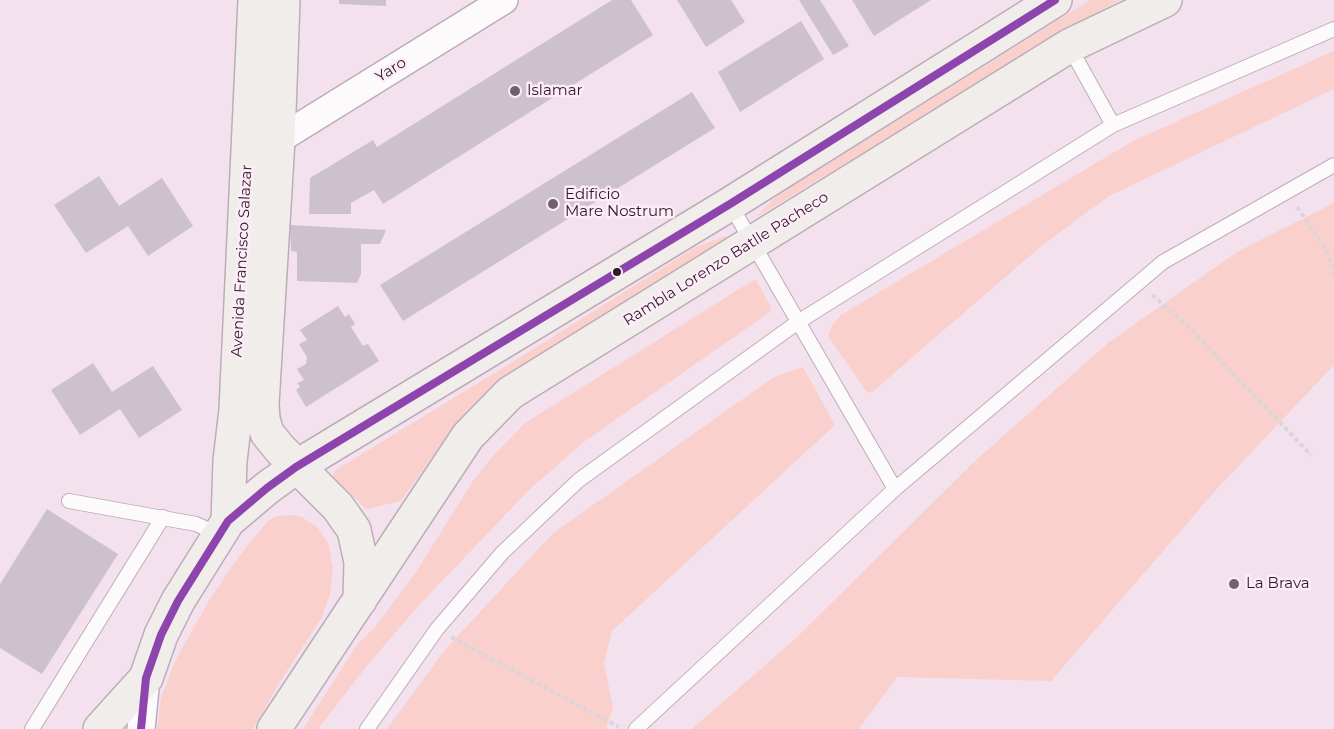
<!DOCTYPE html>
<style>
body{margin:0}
canvas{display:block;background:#f3e1ee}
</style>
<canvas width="1334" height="729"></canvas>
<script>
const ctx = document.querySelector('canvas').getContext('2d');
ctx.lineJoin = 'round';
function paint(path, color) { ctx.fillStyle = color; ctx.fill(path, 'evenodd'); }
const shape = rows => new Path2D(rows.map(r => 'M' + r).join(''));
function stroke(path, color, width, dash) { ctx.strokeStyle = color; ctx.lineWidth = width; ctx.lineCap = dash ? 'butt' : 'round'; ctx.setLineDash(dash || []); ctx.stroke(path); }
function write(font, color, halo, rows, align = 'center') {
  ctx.font = font + ' Montserrat,sans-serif'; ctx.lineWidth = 5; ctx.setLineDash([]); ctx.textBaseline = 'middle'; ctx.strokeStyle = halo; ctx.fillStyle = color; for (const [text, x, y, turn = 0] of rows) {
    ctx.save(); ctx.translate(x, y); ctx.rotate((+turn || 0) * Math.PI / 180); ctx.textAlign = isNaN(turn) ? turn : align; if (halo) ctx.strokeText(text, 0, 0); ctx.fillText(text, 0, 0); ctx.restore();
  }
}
const green = shape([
 [1090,0,1120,0,1054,37,755,218,777,196],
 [1334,51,1334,89,1109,196,1039,248,871,393,866,391,828,336,832,325,841,315,1133,141],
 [1334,203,1334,365,1214,492,1051,681,897,677,859,729,692,729,793,641,975,461,1108,343,1237,252],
 [725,236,727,238,515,370,484,396,453,427,401,501,366,509,346,489,332,479,334,471,511,363,696,247],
 [756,280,771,307,770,312,585,441,530,489,422,602,369,663,318,729,303,729,357,645,375,627,416,572,473,481,492,457,525,423,752,281],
 [803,367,835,425,612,631,604,664,613,707,606,729,387,729,444,651,552,534,774,377],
 [292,515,302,517,318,528,328,543,333,568,330,594,321,619,283,677,255,725,252,729,157,729,161,698,175,661,210,599,240,555,267,522,276,516]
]);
const building = shape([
 [339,0,386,0,386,6,339,4],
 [612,0,631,0,653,35,383,204,374,190,351,203,351,214,309,214,310,178,373,140,377,147],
 [677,0,731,0,745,22,706,47],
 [799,0,820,0,849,46,833,55],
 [852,0,931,0,874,36],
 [801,21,824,59,740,112,718,72],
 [692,92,715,128,403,321,380,285],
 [99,176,119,206,162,178,193,226,148,256,128,226,86,253,54,205],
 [290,225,386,230,380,244,361,244,361,274,357,283,297,281,297,252,291,251],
 [338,306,345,317,349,314,355,324,351,327,363,346,368,344,379,361,306,407,296,390,300,387,297,383,304,380,297,369,306,364,307,357,299,344,307,340,300,330],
 [93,363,112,392,153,366,182,410,139,438,120,409,80,435,51,390],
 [47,509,118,554,42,674,0,648,0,584]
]);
const path = shape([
 [1297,207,1323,245,1332,265,1334,277],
 [1152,295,1184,322,1311,455],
 [451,637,619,727]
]);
const lane = shape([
 [1069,46,1113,125],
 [730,204,895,489],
 [69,501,196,524,220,535],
 [32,729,163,517],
 [367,729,437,629,502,553,579,480,798,322,1113,125,1334,29],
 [636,729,895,489,1163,262,1334,165]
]);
const street = shape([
 [263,139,278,140,504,0],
 [141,729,146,678]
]);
const secondary = shape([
 [283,0,278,140,262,404,263,419,267,433,280,449,338,507,354,530,361,562,360,600],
 [228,521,230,461,236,410,255,0],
 [100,729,146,678,161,635,178,601,228,521,267,488,296,467,730,204,1055,0],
 [274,729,468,436,510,393,1069,46,1165,0]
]);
const bus1 = shape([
 [141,729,146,678,161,635,178,601,228,521,267,488,296,467,730,204,1055,0]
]);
const markers = [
 [515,91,6,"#72616d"],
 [553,204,6,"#72616d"],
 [617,272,5,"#2c1c27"],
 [1234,584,6,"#72616d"]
];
const streetNames = [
 ["Yaro",391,70,-32],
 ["Rambla Lorenzo Batlle Pacheco",726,259,-32],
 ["Avenida Francisco Salazar",242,261,-87]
];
const poiNames = [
 ["Islamar",527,91],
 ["Edificio",565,195],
 ["Mare Nostrum",565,212],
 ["La Brava",1246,584]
];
paint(green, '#f9d0cc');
paint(building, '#cec1ce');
stroke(lane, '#bdadb8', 16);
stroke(street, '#bdadb8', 30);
stroke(secondary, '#bdadb8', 36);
stroke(path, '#dbd5da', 4, [4.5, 3]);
stroke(lane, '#fdfafc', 14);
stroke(street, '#fdfafc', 27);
stroke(secondary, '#f0edeb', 33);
stroke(bus1, '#8e44ad', 8);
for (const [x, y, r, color] of markers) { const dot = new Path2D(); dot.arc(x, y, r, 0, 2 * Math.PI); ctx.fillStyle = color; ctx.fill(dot); stroke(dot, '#feecf8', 2); }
write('15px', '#2c1c27', '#feecf8', streetNames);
write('15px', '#2c1c27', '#feecf8', poiNames, 'left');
</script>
